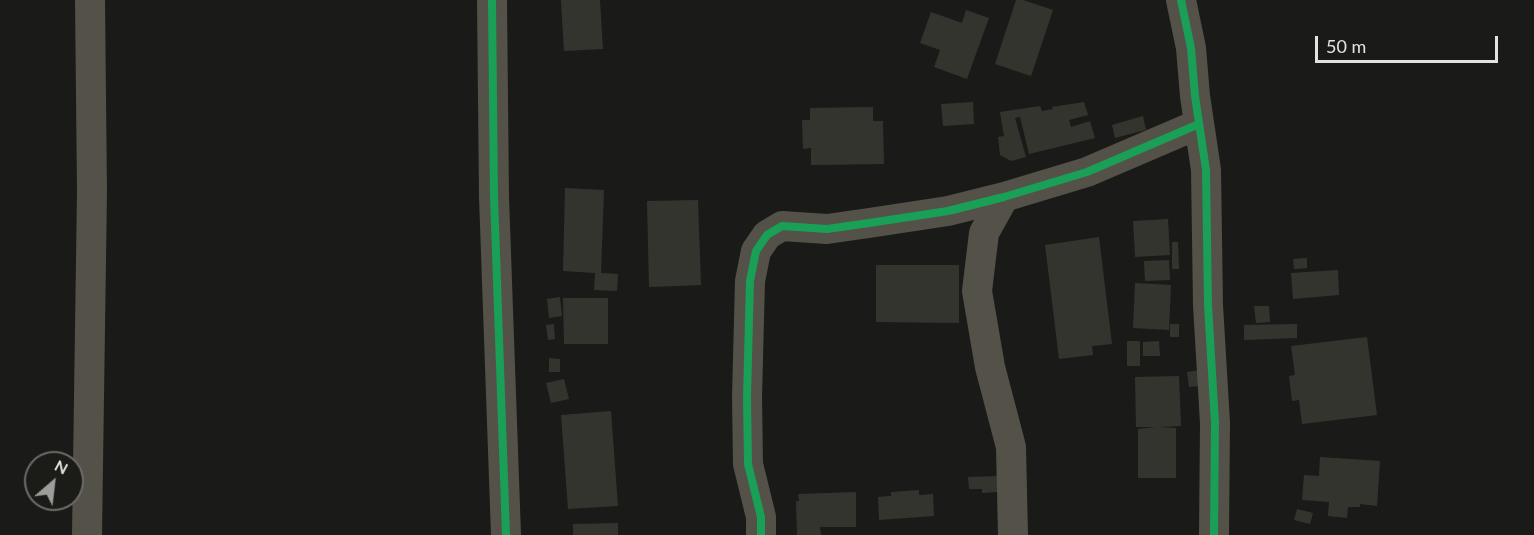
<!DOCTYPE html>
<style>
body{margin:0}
#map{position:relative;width:1534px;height:535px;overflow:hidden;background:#1a1a19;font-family:Lato,sans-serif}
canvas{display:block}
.north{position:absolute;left:24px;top:451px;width:60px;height:60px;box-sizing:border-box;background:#1b1b18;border:2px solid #6b6b68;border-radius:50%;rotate:28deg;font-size:16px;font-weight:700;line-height:24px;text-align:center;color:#e3e3e1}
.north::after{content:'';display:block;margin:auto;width:21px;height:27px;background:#9d9d9b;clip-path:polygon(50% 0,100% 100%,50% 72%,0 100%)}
.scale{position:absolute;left:1315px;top:36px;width:183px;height:27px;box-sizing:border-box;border:3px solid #e3e3e1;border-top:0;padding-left:8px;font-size:18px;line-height:21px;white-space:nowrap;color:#e3e3e1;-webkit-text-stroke:4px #1b1b18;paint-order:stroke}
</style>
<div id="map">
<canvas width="1534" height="535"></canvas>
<div class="north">N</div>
<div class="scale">50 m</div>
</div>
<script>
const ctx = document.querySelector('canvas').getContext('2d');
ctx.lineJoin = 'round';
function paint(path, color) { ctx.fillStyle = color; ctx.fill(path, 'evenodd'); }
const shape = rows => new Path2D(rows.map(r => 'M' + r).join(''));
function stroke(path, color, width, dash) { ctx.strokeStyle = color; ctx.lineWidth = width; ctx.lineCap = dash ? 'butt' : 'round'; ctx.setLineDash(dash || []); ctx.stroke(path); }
const building = shape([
 [561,0,600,0,603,49,564,51],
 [1016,0,1023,0,1053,10,1031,76,995,64],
 [966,10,989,18,967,79,934,67,940,50,920,43,931,12,962,23],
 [973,102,974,124,943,126,941,104],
 [1084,102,1088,115,1069,120,1071,127,1090,121,1095,138,1029,154,1020,117,1015,118,1026,157,1011,161,1000,155,998,137,1004,136,1000,112,1040,106,1042,111,1053,109,1052,107],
 [873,107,873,121,883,121,884,164,811,165,811,148,803,149,802,120,810,120,810,108],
 [1143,116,1146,130,1115,138,1112,125],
 [565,188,604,190,601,273,618,274,617,291,594,290,595,273,563,271],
 [698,200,701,285,649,287,647,201],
 [1168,219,1170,255,1135,257,1133,221],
 [1099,237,1112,344,1092,346,1093,355,1059,359,1045,245],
 [1172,242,1178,242,1179,269,1172,269],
 [1307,258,1307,268,1294,269,1293,259],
 [1169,260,1170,280,1145,281,1144,261],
 [876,265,959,265,959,323,876,322],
 [1338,270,1339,295,1293,299,1291,273],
 [1135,283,1171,285,1169,330,1133,328],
 [560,297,562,316,549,318,547,299],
 [563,298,608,298,608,344,564,344],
 [1254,306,1269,306,1270,322,1256,323],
 [554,324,555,339,548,340,546,325],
 [1170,324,1179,324,1179,337,1170,337],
 [1297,324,1297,338,1244,340,1244,325],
 [1367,337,1377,415,1302,424,1299,400,1292,401,1289,376,1295,375,1291,346],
 [1127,341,1140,341,1140,366,1127,366],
 [1159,341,1160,356,1143,356,1143,342],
 [549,358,560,359,560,372,549,372],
 [1200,370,1201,386,1189,387,1187,372],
 [1179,376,1181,426,1159,427,1176,428,1176,478,1138,478,1138,429,1156,427,1136,427,1135,377],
 [564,379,569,399,551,403,546,383],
 [611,411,618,506,568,509,561,415],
 [1320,457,1380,461,1377,506,1360,504,1360,507,1348,507,1347,518,1328,516,1329,502,1302,500,1304,475,1319,476],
 [997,476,997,492,982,493,982,489,969,489,968,477],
 [919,490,919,495,933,494,934,516,879,520,878,497,891,496,891,492],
 [856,492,856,527,820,527,821,535,797,535,796,501,799,501,798,494],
 [1297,509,1313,513,1310,524,1294,520],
 [618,523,618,535,573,535,573,524]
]);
const minor = shape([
 [492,0,494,197,506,535],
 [1181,0,1191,48,1195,96,1206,170,1208,305,1215,423,1214,535],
 [1004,197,984,233,977,291,990,367,1011,447,1013,535],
 [87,535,92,191,90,0],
 [761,535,761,517,748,464,747,397,750,281,756,251,767,235,782,226,827,229,869,223,948,211,1004,197,1087,172,1199,124]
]);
const cycleway = shape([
 [492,0,494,197,506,535],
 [1181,0,1191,48,1195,96,1206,170,1208,305,1215,423,1214,535],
 [761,535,761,517,748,464,747,397,750,281,756,251,767,235,782,226,827,229,869,223,948,211,1004,197,1087,172,1199,124]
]);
paint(building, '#34342f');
stroke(minor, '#535148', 30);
stroke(cycleway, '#1a9f57', 8);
</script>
